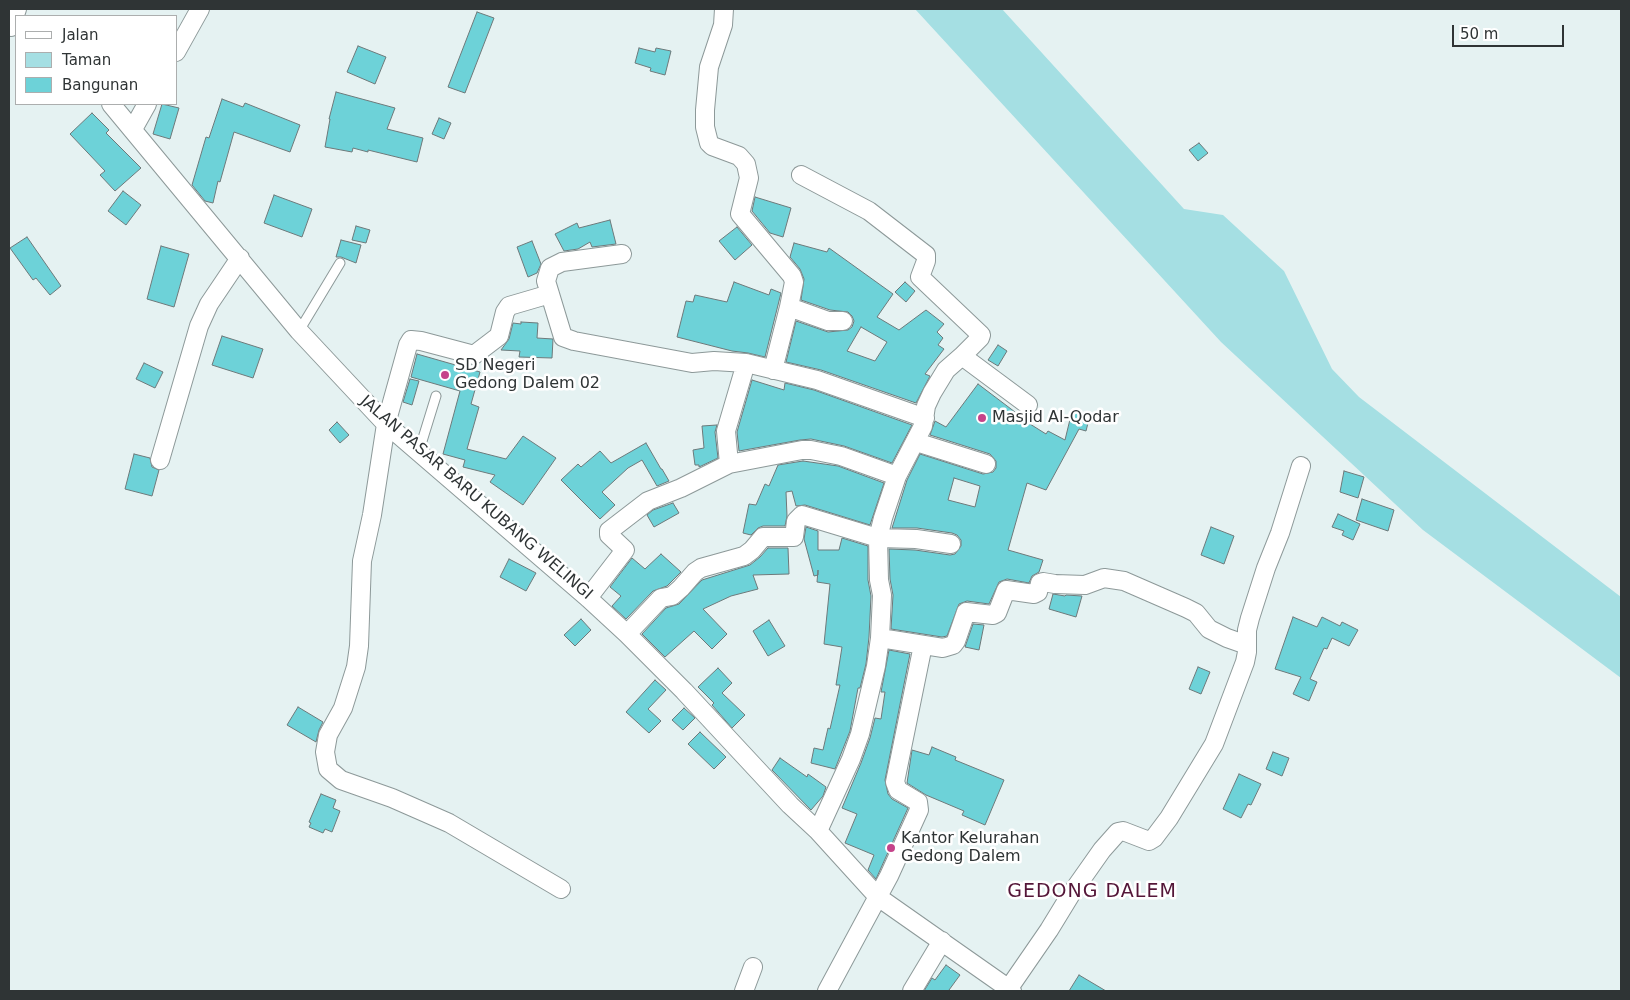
<!DOCTYPE html>
<style>
body{margin:0}
#map{position:relative;width:1630px;height:1000px;overflow:hidden;background:#e5f2f2;font-family:"DejaVu Sans",sans-serif}
canvas{display:block}
.frame{position:absolute;inset:0;border:10px solid #2f3435;pointer-events:none}
.legend{position:absolute;left:15px;top:15px;width:162px;height:90px;box-sizing:border-box;background:#fff;border:1px solid #acaeae;margin:0;padding:6px 9px;list-style:none;font-size:15px;color:#2f3435}
.legend li{display:flex;align-items:center;gap:10px;height:25px}
.legend b{width:25px;border:1px solid #acaeae}
.scale{position:absolute;left:1452px;top:25px;width:112px;height:22px;box-sizing:border-box;border:2px solid #2f3435;border-top:0;padding-left:6px;font-size:15px;line-height:18px;white-space:nowrap;color:#2f3435;-webkit-text-stroke:4px #fff;paint-order:stroke}
</style>
<div id="map">
<canvas width="1630" height="1000"></canvas>
<div class="frame"></div>
<ul class="legend">
<li><b style="height:6px;background:#fff"></b>Jalan</li>
<li><b style="height:14px;background:#a5dfe3"></b>Taman</li>
<li><b style="height:14px;background:#6dd2d8"></b>Bangunan</li>
</ul>
<div class="scale">50 m</div>
</div>
<script>
const ctx = document.querySelector('canvas').getContext('2d');
ctx.lineJoin = 'round';
function paint(path, color) { ctx.fillStyle = color; ctx.fill(path, 'evenodd'); }
const shape = rows => new Path2D(rows.map(r => 'M' + r).join(''));
function stroke(path, color, width, dash) { ctx.strokeStyle = color; ctx.lineWidth = width; ctx.lineCap = dash ? 'butt' : 'round'; ctx.setLineDash(dash || []); ctx.stroke(path); }
function write(font, color, halo, rows, align = 'center') {
  ctx.font = font + ' "DejaVu Sans",sans-serif'; ctx.lineWidth = 5; ctx.setLineDash([]); ctx.textBaseline = 'middle'; ctx.strokeStyle = halo; ctx.fillStyle = color; for (const [text, x, y, turn = 0] of rows) {
    ctx.save(); ctx.translate(x, y); ctx.rotate((+turn || 0) * Math.PI / 180); ctx.textAlign = isNaN(turn) ? turn : align; if (halo) ctx.strokeText(text, 0, 0); ctx.fillText(text, 0, 0); ctx.restore();
  }
}
const green = shape([
 [915,9,1002,9,1184,209,1223,215,1284,271,1332,369,1359,397,1621,597,1621,678,1423,530,1221,342]
]);
const building = shape([
 [477,12,494,18,465,93,448,87,477,12],
 [358,46,386,57,375,84,347,72,358,46],
 [639,48,655,52,656,48,671,51,665,75,650,71,651,68,635,63,639,48],
 [336,92,395,108,387,129,423,138,417,162,368,150,368,152,353,148,352,152,325,147,330,119,329,119,336,92],
 [222,99,243,107,245,103,300,125,290,152,234,132,220,182,218,181,213,203,205,201,192,185,206,137,209,138,222,99],
 [162,104,179,108,170,139,153,134,162,104],
 [92,113,109,130,106,133,141,168,115,191,100,175,105,171,70,134,92,113],
 [439,118,451,123,444,139,432,134,439,118],
 [1199,143,1208,153,1198,161,1189,150,1199,143],
 [123,191,141,205,126,225,108,211,123,191],
 [274,195,312,209,302,237,264,223,274,195],
 [755,197,791,208,783,237,770,233,752,211,755,197],
 [610,220,616,244,592,247,590,242,578,249,564,251,555,234,577,223,579,228,610,220],
 [356,226,370,230,366,243,352,240,356,226],
 [737,227,752,245,735,260,719,241,737,227],
 [27,237,61,286,50,295,36,278,33,280,10,248,27,237],
 [341,240,361,245,356,263,341,257,336,257,341,240],
 [532,241,541,264,537,273,528,277,517,247,532,241],
 [794,243,827,252,829,248,893,294,877,317,899,330,926,310,944,324,937,332,943,338,938,345,944,349,925,374,930,376,916,403,821,370,786,362,796,321,828,332,848,330,852,327,854,321,852,316,848,312,830,310,801,300,804,279,800,269,790,257,794,243],
 [861,327,887,342,875,361,847,351,861,327],
 [161,246,189,254,174,307,147,299,161,246],
 [734,282,769,295,771,289,781,293,765,357,748,353,732,351,677,337,686,301,693,302,695,295,727,302,734,282],
 [905,282,915,291,906,302,895,292,905,282],
 [521,322,538,323,537,338,553,339,552,358,519,357,520,351,501,350,509,339,513,323,521,324,521,322],
 [222,336,263,349,253,378,212,365,222,336],
 [998,345,1007,351,998,366,988,360,998,345],
 [417,354,480,372,471,404,479,407,467,449,506,459,523,436,556,458,523,505,490,482,495,475,463,467,465,460,443,454,460,391,411,377,417,354],
 [144,363,163,372,155,388,136,379,144,363],
 [410,379,419,381,412,405,403,402,410,379],
 [752,380,784,390,785,383,814,390,912,425,892,463,844,446,811,439,800,440,739,451,737,432,752,380],
 [978,384,1015,412,1014,414,1046,434,1048,431,1065,440,1072,411,1090,415,1086,431,1079,429,1046,490,1027,483,1008,550,1043,560,1039,572,1032,576,1029,583,1007,579,999,582,989,604,967,601,959,604,947,636,942,637,891,629,893,595,890,579,889,549,915,550,950,555,955,554,961,546,961,540,957,535,952,533,917,528,892,528,907,480,920,454,983,474,993,472,996,468,996,461,990,454,930,435,935,421,946,427,978,384],
 [954,478,980,486,975,507,948,500,954,478],
 [337,422,349,435,340,443,329,430,337,422],
 [717,425,715,432,718,458,699,467,699,465,695,465,693,450,704,448,702,426,717,425],
 [646,443,661,469,662,469,669,481,657,486,642,460,628,468,602,492,615,505,600,519,561,480,578,464,581,467,600,451,611,463,646,443],
 [134,454,150,458,152,467,159,470,152,496,125,489,134,454],
 [803,461,838,466,884,483,870,525,805,505,796,506,792,491,786,492,787,516,785,526,763,526,758,528,751,535,743,533,749,504,756,505,765,484,769,486,778,465,803,461],
 [1344,471,1364,477,1358,498,1340,492,1344,471],
 [1362,499,1394,510,1388,531,1356,520,1362,499],
 [673,503,679,513,654,527,647,515,653,510,673,503],
 [1338,514,1360,524,1353,540,1342,535,1344,531,1332,527,1338,514],
 [806,527,818,531,818,550,839,550,842,538,868,546,868,580,871,596,869,637,866,664,860,688,858,688,850,731,835,769,811,763,814,748,823,750,828,728,830,729,840,685,836,685,842,647,824,644,830,584,817,582,818,570,818,575,814,576,804,539,806,527],
 [1211,527,1234,536,1224,564,1201,555,1211,527],
 [768,548,788,548,789,574,753,575,758,589,731,596,703,609,727,634,712,649,694,631,665,657,642,634,666,608,679,604,702,580,750,565,760,557,768,548],
 [661,554,681,572,667,586,653,591,626,619,612,606,621,596,610,587,632,558,645,569,661,554],
 [509,559,536,573,526,591,500,577,509,559],
 [1053,594,1065,596,1066,595,1082,596,1076,617,1049,609,1053,594],
 [1293,617,1317,627,1322,617,1340,626,1342,622,1358,630,1349,646,1332,638,1327,649,1324,648,1310,679,1317,682,1309,701,1293,694,1301,677,1275,669,1293,617],
 [581,619,591,630,575,646,564,635,581,619],
 [769,620,785,646,768,656,753,631,769,620],
 [973,624,984,625,979,650,965,647,973,624],
 [889,650,910,654,885,780,888,794,892,799,908,808,876,879,868,870,874,855,845,843,857,814,842,808,861,763,870,738,875,718,881,719,885,692,881,692,889,650],
 [1198,667,1210,672,1201,694,1189,689,1198,667],
 [718,668,732,683,722,693,745,715,732,728,712,705,714,703,698,687,718,668],
 [655,680,666,690,648,709,661,721,649,733,626,712,655,680],
 [298,707,323,722,319,730,316,742,287,725,298,707],
 [684,708,695,718,683,730,672,720,684,708],
 [700,732,726,757,714,769,688,744,700,732],
 [932,747,956,757,955,760,1004,780,985,825,962,815,964,811,926,795,907,783,912,750,929,755,932,747],
 [1273,752,1289,758,1282,776,1266,769,1273,752],
 [780,758,807,777,808,774,826,787,823,796,811,810,772,770,780,758],
 [1239,774,1261,784,1251,805,1248,804,1241,818,1223,809,1239,774],
 [321,794,336,800,333,808,340,811,332,832,325,829,323,833,309,827,311,823,309,822,321,794],
 [946,965,960,975,949,990,951,991,924,991,932,978,935,980,946,965],
 [1079,975,1106,991,1069,991,1079,975]
]);
const service = shape([
 [299,331,340,263],
 [419,451,436,396]
]);
const minor = shape([
 [724,9,723,25,709,67,705,110,705,127,709,143,712,146,739,156,746,164,749,178,740,214,792,276,794,282,789,307,828,321,843,321],
 [11,27,17,9],
 [176,52,200,9],
 [111,104,299,331,386,424,588,598,627,634,684,691,790,805,818,831,878,897,1012,991],
 [133,129,147,104],
 [801,175,869,211,926,255,926,261,920,277,981,335,980,338,962,356],
 [622,254,562,262,550,268,546,281,563,337,574,341,692,363,714,361,746,363,817,380,925,418],
 [550,294,509,306,505,312,499,336,474,355,421,341,411,340,408,345,386,424,372,515,362,561,359,646,356,667,343,708,328,735,325,752,328,769,341,780,392,798,449,823,561,889],
 [773,370,789,307],
 [916,442,986,464],
 [160,460,199,326,209,304,240,258],
 [729,464,726,431,746,363],
 [588,598,625,550,609,535,609,531,648,501,681,488,729,464,802,450,811,450,841,456,897,476],
 [627,634,661,598,672,596,681,588,695,572,701,568,744,556,752,550,763,537,794,537,796,521,802,515,878,538,916,539,951,544],
 [880,638,943,648,953,645,956,641,966,612,993,615,997,613,1006,590,1034,594,1038,592,1040,583,1043,582,1055,584,1085,585,1104,578,1124,581,1186,608,1196,613,1209,629,1227,638,1247,645],
 [818,831,851,759,860,734,876,666,880,638,882,595,879,580,878,538,883,518,897,476,923,426,926,406,932,393,946,370,962,356,1028,405],
 [1009,988,1049,930,1071,894,1102,850,1118,832,1123,831,1149,841,1154,838,1169,818,1214,744,1245,662,1247,652,1247,630,1250,618,1266,568,1280,533,1301,466],
 [744,991,753,967],
 [827,991,889,876,919,810,918,802,898,790,895,782,923,645],
 [912,991,942,941]
]);
const markers = [
 [445,375,5,"#c5438a"],
 [982,418,5,"#c5438a"],
 [891,848,5,"#c5438a"]
];
const poiNames = [
 ["SD Negeri",455,366],
 ["Gedong Dalem 02",455,384],
 ["Masjid Al-Qodar",992,418],
 ["Kantor Kelurahan",901,839],
 ["Gedong Dalem",901,857]
];
const streetNames = [
 ["JALAN PASAR BARU KUBANG WELINGI",476,498,41]
];
const quarterNames = [
 ["GEDONG DALEM",1092,892]
];
paint(green, '#a5dfe3');
paint(building, '#6dd2d8');
stroke(building, '#6d797a', 1);
stroke(service, '#8d9999', 11);
stroke(minor, '#8d9999', 20);
stroke(service, '#fff', 9);
stroke(minor, '#fff', 18);
for (const [x, y, r, color] of markers) { const dot = new Path2D(); dot.arc(x, y, r, 0, 2 * Math.PI); ctx.fillStyle = color; ctx.fill(dot); stroke(dot, '#fff', 2); }
write('16px', '#2f3435', '#fff', poiNames, 'left');
write('16px', '#2f3435', '#fff', streetNames);
ctx.letterSpacing = '1px';
write('19px', '#541638', '#fff', quarterNames);
ctx.letterSpacing = '0px';
</script>
